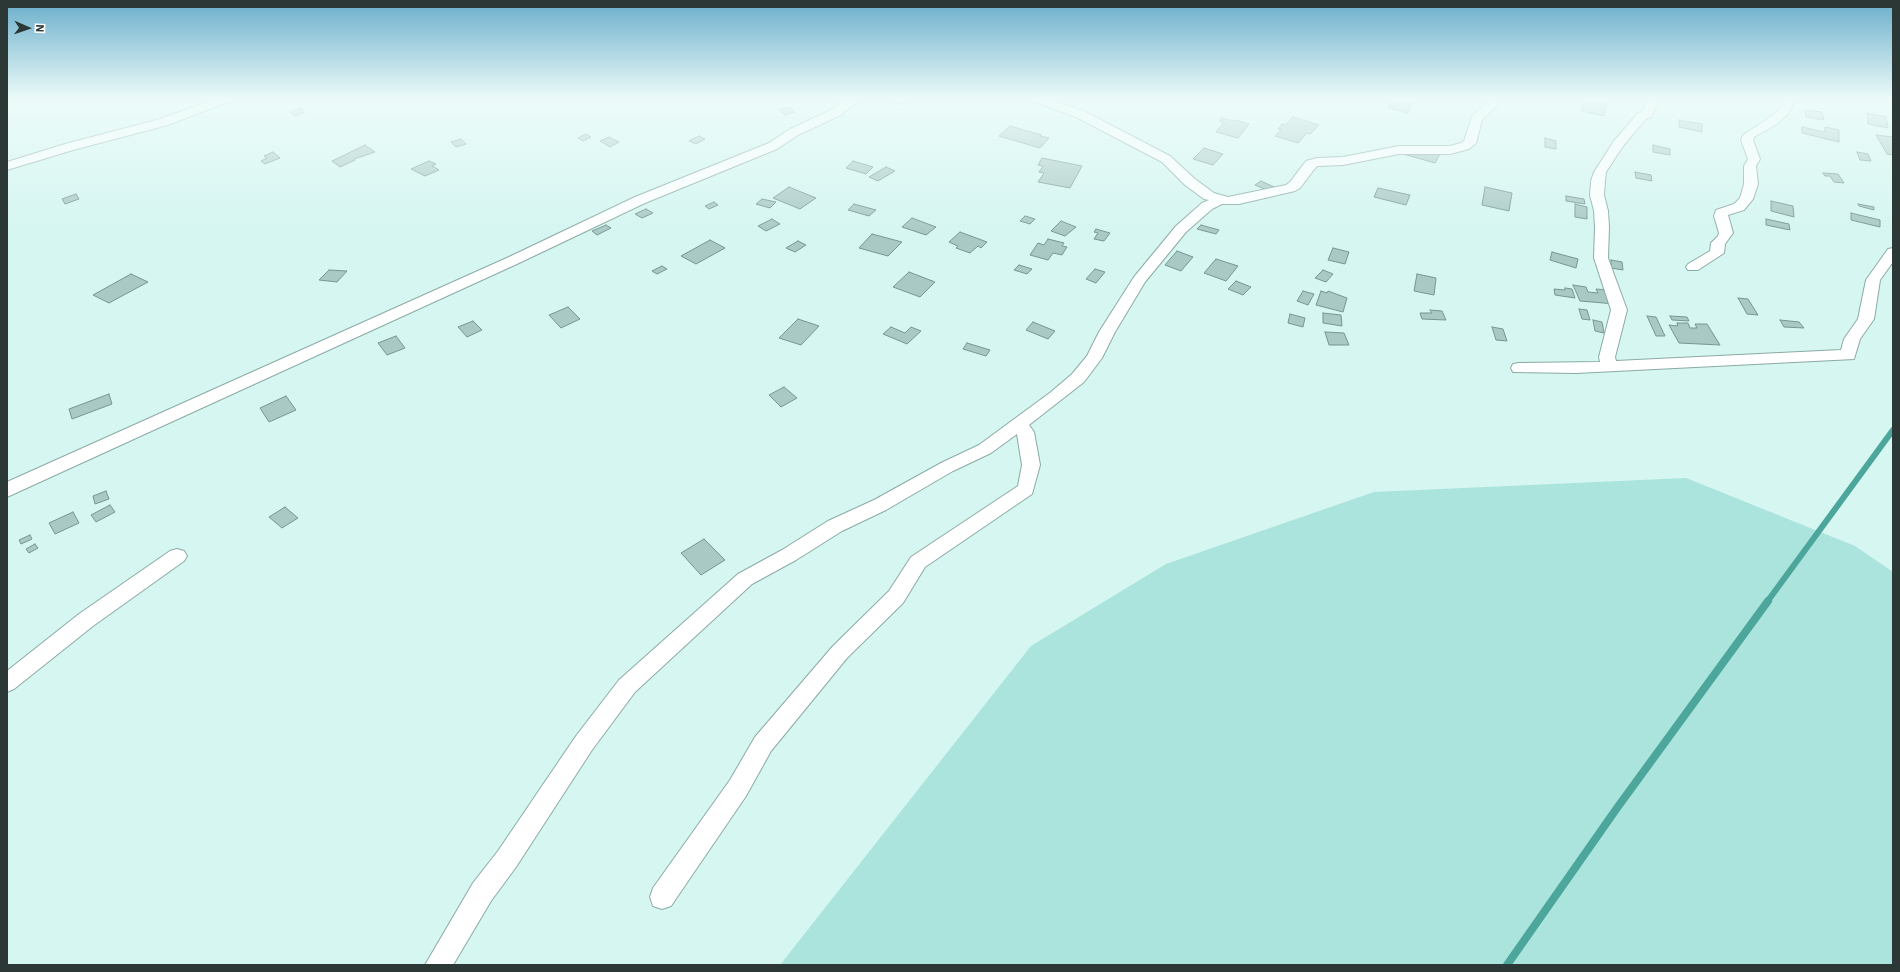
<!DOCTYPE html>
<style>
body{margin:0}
#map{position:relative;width:1900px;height:972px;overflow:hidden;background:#d5f6f1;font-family:"IBM Plex Sans",sans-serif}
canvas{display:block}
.frame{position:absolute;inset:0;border:8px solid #2b3836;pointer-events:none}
.north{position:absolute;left:8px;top:8px;width:40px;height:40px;-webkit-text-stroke:3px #fff;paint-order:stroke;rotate:92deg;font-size:11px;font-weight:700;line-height:16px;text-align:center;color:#2b3836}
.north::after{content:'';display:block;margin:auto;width:14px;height:18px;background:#2b3836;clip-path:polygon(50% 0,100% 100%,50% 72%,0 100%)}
</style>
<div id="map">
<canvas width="1900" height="972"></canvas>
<div class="frame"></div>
<div class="north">N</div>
</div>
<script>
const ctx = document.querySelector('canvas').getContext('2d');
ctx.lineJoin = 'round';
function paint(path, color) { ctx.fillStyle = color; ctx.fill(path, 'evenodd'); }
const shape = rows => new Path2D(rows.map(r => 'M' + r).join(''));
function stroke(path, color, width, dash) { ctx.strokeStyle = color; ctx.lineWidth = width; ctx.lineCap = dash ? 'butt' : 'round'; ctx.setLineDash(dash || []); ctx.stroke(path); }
const green = shape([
 [1686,478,1855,546,1893,572,1893,965,780,965,1031,646,1166,564,1374,492]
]);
const streamFar1 = shape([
 [1767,602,1893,430]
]);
const stream = shape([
 [1507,965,1617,808,1768,601]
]);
const building = shape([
 [887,99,913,99,901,105,887,99],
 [1393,99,1403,99,1414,101,1408,113,1388,108,1393,99],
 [1586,99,1608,103,1604,116,1581,111,1586,99],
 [789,107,795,112,785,115,779,110,789,107],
 [300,108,305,112,295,116,290,112,300,108],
 [1805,110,1822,112,1824,120,1806,117,1805,110],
 [1867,113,1886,117,1888,128,1868,124,1867,113],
 [1293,117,1319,125,1310,134,1307,133,1298,143,1275,136,1281,130,1278,129,1282,124,1285,125,1293,117],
 [1222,118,1234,121,1236,120,1249,124,1238,138,1216,132,1224,122,1219,121,1222,118],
 [1679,120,1702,124,1702,132,1679,127,1679,120],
 [1010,126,1042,135,1040,136,1049,138,1040,148,999,136,1010,126],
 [1802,127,1825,132,1825,127,1839,130,1839,142,1802,133,1802,127],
 [586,134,591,137,583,141,578,138,586,134],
 [1876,135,1893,137,1893,155,1887,154,1876,135],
 [699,136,705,139,696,144,689,141,699,136],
 [609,137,619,142,610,147,600,141,609,137],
 [1545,138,1556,141,1556,149,1545,147,1545,138],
 [461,139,466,144,456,147,451,142,461,139],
 [365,145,375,152,354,159,355,160,340,167,332,161,365,145],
 [1653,145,1670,149,1670,155,1653,152,1653,145],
 [1408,146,1440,154,1435,163,1403,154,1408,146],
 [1204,148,1223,154,1213,165,1193,159,1204,148],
 [273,152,280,158,265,164,261,161,267,158,264,156,273,152],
 [1857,152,1868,154,1871,161,1860,160,1857,152],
 [1042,158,1082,166,1070,188,1038,182,1044,173,1039,172,1043,166,1038,165,1042,158],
 [429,161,436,164,432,166,439,170,425,176,411,169,429,161],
 [853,161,873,167,866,174,846,168,853,161],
 [886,167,895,171,878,181,869,177,886,167],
 [1635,172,1651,175,1652,181,1636,178,1635,172],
 [1823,173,1838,174,1844,183,1834,182,1830,176,1825,176,1823,173],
 [1261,181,1274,187,1269,191,1255,185,1261,181],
 [789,187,816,198,800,209,773,198,789,187],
 [1485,187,1512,193,1509,211,1482,205,1485,187],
 [1378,188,1410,195,1406,205,1374,197,1378,188],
 [76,194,79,199,65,204,62,199,76,194],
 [1566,196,1584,199,1585,204,1566,201,1566,196],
 [762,199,776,202,770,208,756,204,762,199],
 [1771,201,1793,206,1794,217,1771,211,1771,201],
 [714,202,718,205,709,209,705,206,714,202],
 [854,204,876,210,869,216,848,210,854,204],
 [1575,204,1587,207,1587,219,1575,217,1575,204],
 [1858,204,1874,207,1874,210,1859,206,1858,204],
 [646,209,653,213,642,218,635,214,646,209],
 [1851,213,1880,220,1880,227,1851,220,1851,213],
 [1025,216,1035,219,1030,224,1020,221,1025,216],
 [912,218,936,227,926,235,902,227,912,218],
 [772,219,780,224,766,231,758,226,772,219],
 [1766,219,1789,224,1790,230,1766,225,1766,219],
 [1061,221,1076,227,1065,236,1051,231,1061,221],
 [606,225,611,228,597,235,592,231,606,225],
 [1201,225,1219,230,1216,234,1197,229,1201,225],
 [1096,229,1110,233,1104,241,1094,239,1098,233,1094,232,1096,229],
 [960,232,987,242,981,248,978,246,970,253,956,248,958,246,949,242,960,232],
 [872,234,902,242,888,256,859,248,872,234],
 [1048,239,1064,243,1062,246,1067,247,1062,255,1053,253,1048,260,1030,255,1038,243,1044,245,1048,239],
 [710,240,725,248,696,264,681,256,710,240],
 [798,241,806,245,795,252,786,248,798,241],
 [1333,248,1349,252,1345,264,1328,260,1333,248],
 [1177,251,1193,257,1181,271,1165,265,1177,251],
 [1552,252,1578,259,1576,268,1550,260,1552,252],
 [1216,259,1238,266,1226,281,1204,273,1216,259],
 [1611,260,1622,262,1623,270,1611,268,1611,260],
 [1019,265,1032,269,1027,274,1014,270,1019,265],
 [662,266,667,269,657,274,652,271,662,266],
 [1095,269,1105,272,1096,283,1086,279,1095,269],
 [329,270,347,271,337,282,319,280,329,270],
 [1323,270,1333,274,1326,282,1315,278,1323,270],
 [909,272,935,282,920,297,893,287,909,272],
 [131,274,148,282,109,303,93,295,131,274],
 [1417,274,1436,278,1434,295,1414,291,1417,274],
 [1236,281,1251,287,1243,295,1228,289,1236,281],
 [1573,285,1586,287,1588,292,1598,293,1596,289,1608,290,1615,304,1580,301,1573,285],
 [1565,288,1572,289,1575,298,1555,295,1554,289,1565,290,1565,288],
 [1303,291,1314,294,1308,305,1297,301,1303,291],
 [1321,291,1327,293,1328,291,1347,298,1343,312,1316,305,1321,291],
 [1738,298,1748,299,1758,315,1747,314,1738,298],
 [568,307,580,319,561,328,549,315,568,307],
 [1579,309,1587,310,1590,320,1582,319,1579,309],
 [1430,310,1442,311,1446,320,1422,319,1420,313,1432,313,1430,310],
 [1323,313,1341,315,1342,326,1323,323,1323,313],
 [1290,314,1305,318,1303,327,1288,323,1290,314],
 [1647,316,1656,317,1665,336,1656,336,1647,316],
 [1670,316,1687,317,1689,321,1672,320,1670,316],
 [798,319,819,326,801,345,779,338,798,319],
 [1593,320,1602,322,1604,333,1595,331,1593,320],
 [1780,320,1799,322,1804,328,1784,327,1780,320],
 [473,321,482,330,467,337,458,327,473,321],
 [1033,322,1055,331,1048,339,1026,330,1033,322],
 [1677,323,1688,323,1690,328,1697,328,1695,324,1707,324,1720,345,1679,343,1669,325,1678,326,1677,323],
 [891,327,905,333,911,327,921,331,907,344,883,334,891,327],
 [1492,327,1503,329,1507,341,1496,340,1492,327],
 [1325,332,1344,333,1349,345,1329,345,1325,332],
 [396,336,405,348,387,355,378,343,396,336],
 [967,343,990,350,986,356,963,349,967,343],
 [784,387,797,398,781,407,769,395,784,387],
 [109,394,112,404,72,419,69,409,109,394],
 [286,396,296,410,269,422,260,408,286,396],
 [106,491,109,499,95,504,93,496,106,491],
 [110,505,115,512,96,522,91,515,110,505],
 [285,507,298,518,282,528,269,517,285,507],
 [73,512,79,523,55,534,49,523,73,512],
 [30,535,32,539,21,544,19,540,30,535],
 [704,539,725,560,701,575,681,553,704,539],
 [35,544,38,548,29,553,26,549,35,544]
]);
const street = shape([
 [215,99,232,99,230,101,168,125,73,150,7,170,7,162,65,144,160,119,215,99],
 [846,99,860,99,841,115,798,135,777,149,645,203,519,263,7,497,7,482,509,257,635,197,769,143,790,129,833,109,846,99],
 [1030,99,1048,99,1084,111,1170,156,1195,179,1214,193,1228,197,1286,185,1290,182,1306,161,1317,158,1343,157,1399,146,1450,146,1461,143,1464,141,1472,116,1491,99,1504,99,1482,120,1476,143,1469,149,1450,154,1399,154,1343,165,1318,166,1316,167,1300,188,1295,191,1239,204,1222,204,1212,209,1186,232,1145,282,1115,332,1102,358,1084,382,1029,425,1034,432,1040,465,1032,494,925,567,903,603,847,658,771,751,746,796,671,906,662,909,653,906,650,897,653,888,730,780,755,737,833,646,889,591,911,557,1018,486,1022,465,1017,434,991,453,953,471,886,510,842,531,796,560,752,584,635,692,592,750,516,867,491,901,453,965,425,965,473,883,498,851,576,736,619,680,738,574,782,550,828,521,874,500,941,463,979,445,1051,392,1072,374,1087,356,1099,332,1134,277,1176,226,1202,203,1209,200,1204,199,1185,185,1162,162,1076,117,1032,101,1030,99],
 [1648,99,1660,99,1651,117,1646,119,1623,146,1606,172,1605,181,1604,195,1608,211,1609,227,1608,258,1627,310,1615,357,1616,361,1841,350,1844,339,1858,319,1866,280,1888,249,1893,248,1893,262,1880,280,1874,319,1860,339,1854,359,1576,373,1513,372,1511,368,1513,364,1519,363,1600,362,1599,357,1611,310,1594,258,1595,227,1594,211,1590,195,1591,181,1594,172,1614,141,1638,113,1642,112,1648,99],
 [1783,99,1795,99,1789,113,1777,124,1754,137,1753,140,1760,159,1756,166,1758,184,1753,199,1744,210,1728,215,1733,233,1725,244,1724,253,1698,270,1688,270,1686,267,1688,264,1710,251,1711,243,1718,236,1719,233,1714,216,1716,210,1734,204,1740,198,1744,184,1744,166,1748,159,1741,140,1743,135,1769,118,1780,109,1783,99],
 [177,549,184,551,187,556,184,561,93,626,14,689,7,692,7,671,79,614,170,551,177,549]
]);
paint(green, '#abe4dc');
stroke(streamFar1, '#4da69c', 6);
stroke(stream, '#4da69c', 8);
paint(building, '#a9c9c4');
stroke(building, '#779691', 1);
stroke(street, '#8baaa6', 2);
paint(street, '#fff');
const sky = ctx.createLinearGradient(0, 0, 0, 235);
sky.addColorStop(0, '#6aaeca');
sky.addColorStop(0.42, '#ecfbf9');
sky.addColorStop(1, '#ecfbf900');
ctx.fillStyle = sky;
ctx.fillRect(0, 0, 1900, 235);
</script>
